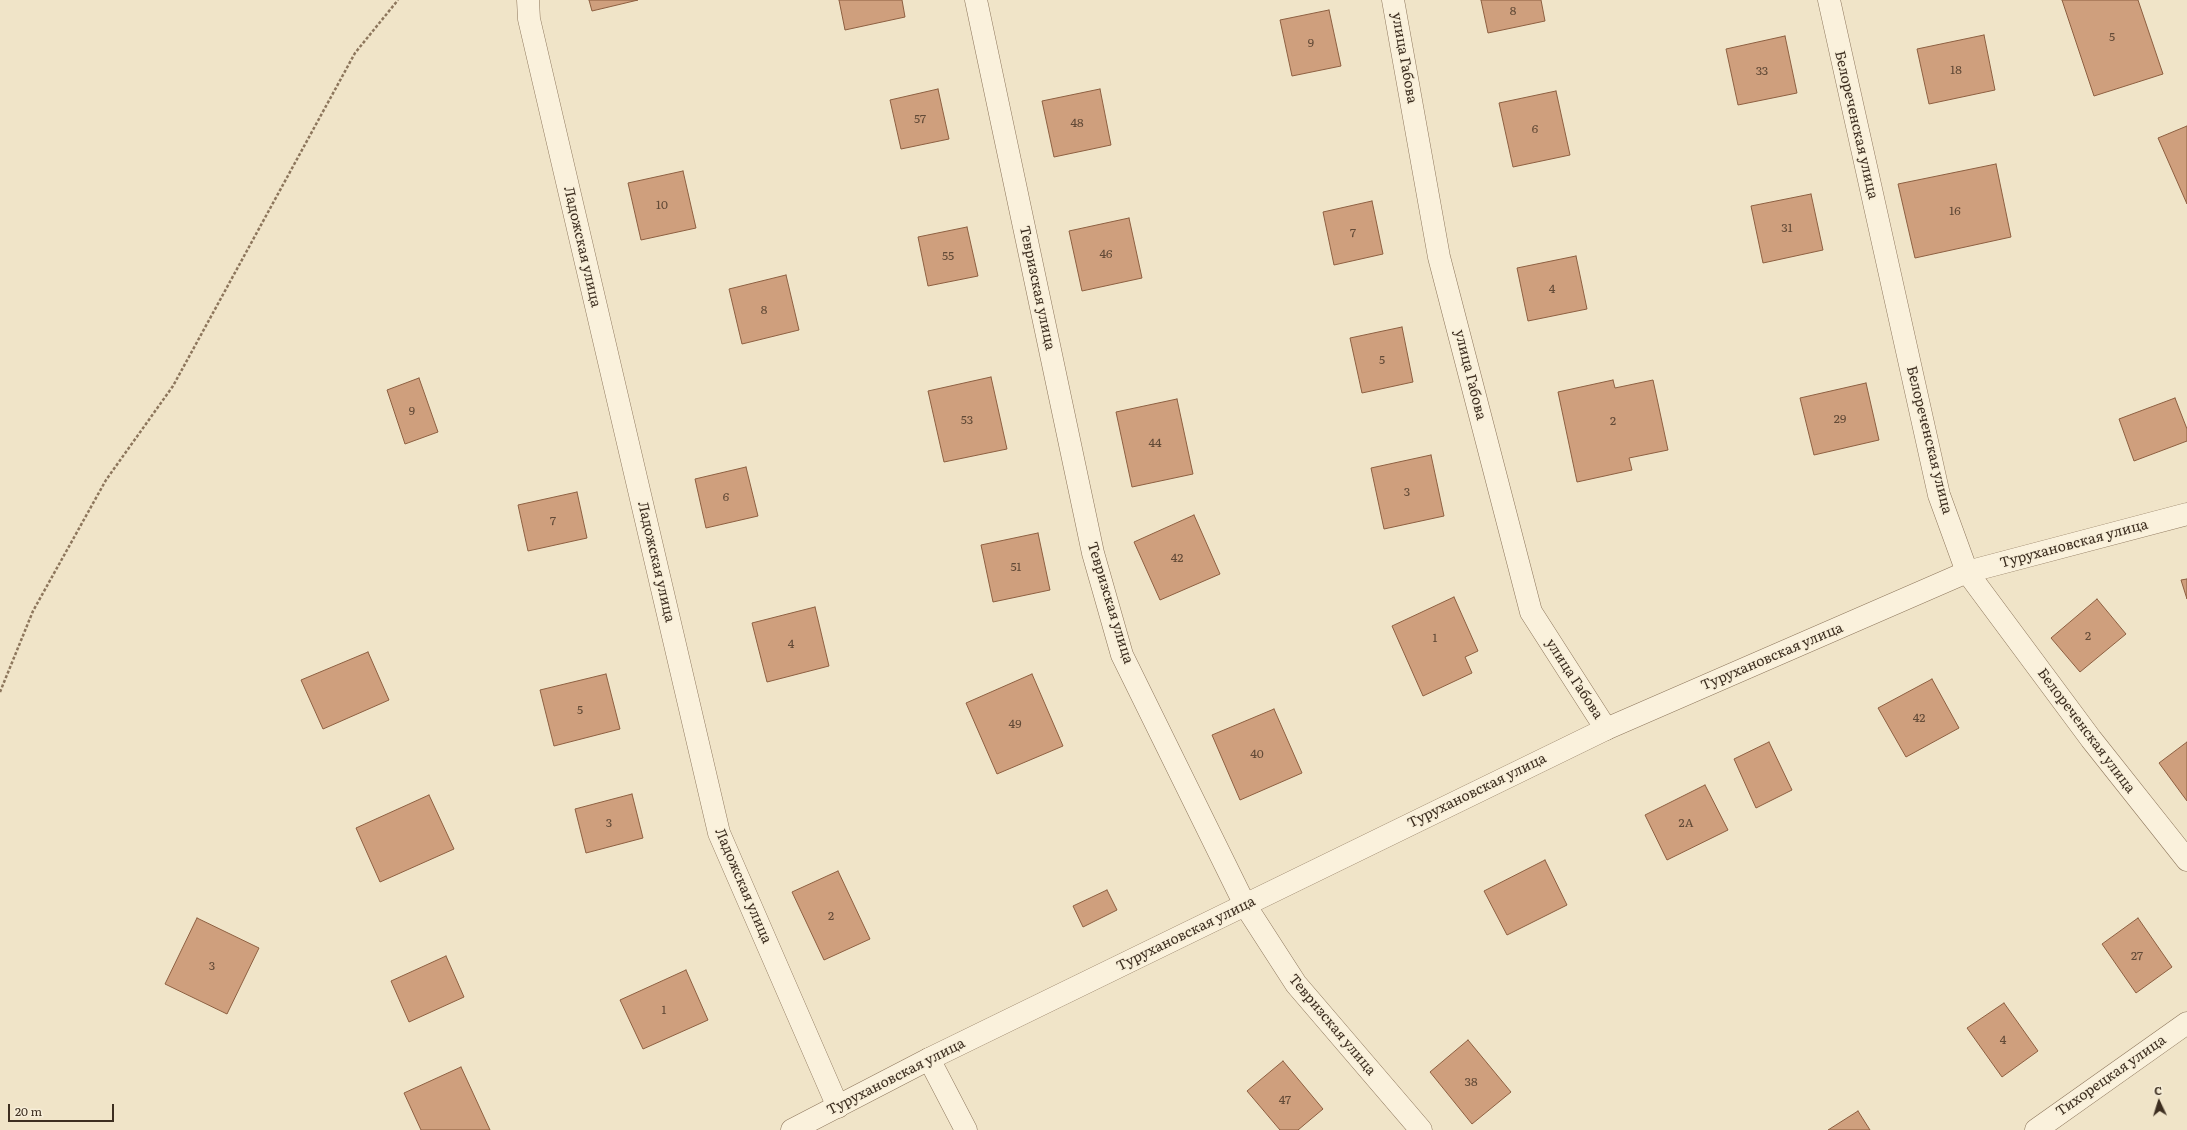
<!DOCTYPE html>
<meta charset="utf-8">
<style>
body{margin:0}
#map{position:relative;width:2187px;height:1130px;overflow:hidden;background:#f0e4c8;font-family:Literata,serif}
canvas{display:block}
.north{position:absolute;left:2139px;top:1082px;width:40px;height:40px;-webkit-text-stroke:3px #f7eed8;paint-order:stroke;rotate:356deg;font-size:11px;font-weight:700;line-height:16px;text-align:center;color:#3d2e20}
.north::after{content:'';display:block;margin:auto;width:14px;height:18px;background:#3d2e20;clip-path:polygon(50% 0,100% 100%,50% 72%,0 100%)}
.scale{position:absolute;left:8px;top:1104px;width:106px;height:18px;box-sizing:border-box;border:2px solid #3d2e20;border-top:0;padding-left:5px;font-size:12px;line-height:14px;white-space:nowrap;color:#3d2e20;-webkit-text-stroke:3px #f7eed8;paint-order:stroke}
</style>
<div id="map">
<canvas width="2187" height="1130"></canvas>
<div class="north">С</div>
<div class="scale">20 m</div>
</div>
<script>
const ctx = document.querySelector('canvas').getContext('2d');
ctx.lineJoin = 'round';
function paint(path, color) { ctx.fillStyle = color; ctx.fill(path, 'evenodd'); }
const shape = rows => new Path2D(rows.map(r => 'M' + r).join(''));
function stroke(path, color, width, dash) { ctx.strokeStyle = color; ctx.lineWidth = width; ctx.lineCap = dash ? 'butt' : 'round'; ctx.setLineDash(dash || []); ctx.stroke(path); }
function write(font, color, halo, rows, align = 'center') {
  ctx.font = font + ' Literata,serif'; ctx.lineWidth = 3; ctx.setLineDash([]); ctx.textBaseline = 'middle'; ctx.strokeStyle = halo; ctx.fillStyle = color; for (const [text, x, y, turn = 0] of rows) {
    ctx.save(); ctx.translate(x, y); ctx.rotate((+turn || 0) * Math.PI / 180); ctx.textAlign = isNaN(turn) ? turn : align; if (halo) ctx.strokeText(text, 0, 0); ctx.fillText(text, 0, 0); ctx.restore();
  }
}
const building = shape([
 [589,0,638,0,592,11,589,0],
 [839,0,902,0,905,17,845,30,839,0],
 [1481,0,1541,0,1545,21,1488,33,1481,0],
 [2062,0,2138,0,2163,74,2094,96,2062,0],
 [1329,10,1341,66,1292,76,1280,20,1329,10],
 [1984,35,1995,90,1929,104,1917,49,1984,35],
 [1785,36,1797,93,1738,105,1726,49,1785,36],
 [938,89,949,139,901,149,890,100,938,89],
 [1100,89,1111,145,1054,157,1042,101,1100,89],
 [1556,91,1570,155,1513,167,1499,103,1556,91],
 [2187,126,2187,204,2158,138,2187,126],
 [1996,164,2011,237,1915,258,1898,184,1996,164],
 [683,171,696,228,641,240,628,183,683,171],
 [1811,194,1823,250,1763,263,1751,206,1811,194],
 [1372,201,1383,254,1334,265,1323,212,1372,201],
 [1129,218,1142,278,1082,291,1069,231,1129,218],
 [967,227,978,276,928,286,918,237,967,227],
 [1576,256,1587,309,1528,321,1517,268,1576,256],
 [786,275,799,330,742,344,729,289,786,275],
 [1402,327,1413,382,1362,393,1350,338,1402,327],
 [991,377,1007,449,944,462,928,391,991,377],
 [419,378,438,432,405,444,387,390,419,378],
 [1613,380,1615,388,1653,380,1668,450,1629,458,1632,470,1577,482,1558,392,1613,380],
 [1866,383,1879,440,1814,455,1800,398,1866,383],
 [2175,398,2187,429,2187,441,2134,461,2119,419,2175,398],
 [1177,399,1193,474,1132,487,1116,412,1177,399],
 [1431,455,1444,516,1384,529,1371,468,1431,455],
 [746,467,758,516,706,528,695,479,746,467],
 [577,492,587,538,528,551,518,505,577,492],
 [1194,515,1220,574,1160,600,1134,542,1194,515],
 [1038,533,1050,590,993,602,981,545,1038,533],
 [2187,579,2187,599,2181,580,2187,579],
 [1454,597,1478,651,1465,657,1472,673,1423,696,1392,626,1454,597],
 [2097,599,2126,634,2080,672,2051,638,2097,599],
 [815,607,829,666,767,682,752,623,815,607],
 [368,652,389,700,323,729,301,680,368,652],
 [606,674,620,729,554,746,540,690,606,674],
 [1032,674,1063,746,997,774,966,703,1032,674],
 [1932,679,1959,728,1906,757,1878,708,1932,679],
 [1274,709,1302,773,1240,800,1212,735,1274,709],
 [1769,742,1792,790,1756,808,1734,759,1769,742],
 [2187,742,2187,801,2159,763,2187,742],
 [1705,785,1728,830,1667,860,1645,815,1705,785],
 [632,794,643,838,586,853,575,809,632,794],
 [429,795,454,849,380,882,356,828,429,795],
 [1545,860,1567,905,1507,935,1484,891,1545,860],
 [838,871,870,939,824,960,792,892,838,871],
 [1107,890,1117,910,1083,927,1073,906,1107,890],
 [197,918,259,948,227,1014,165,984,197,918],
 [2138,918,2172,967,2136,993,2102,944,2138,918],
 [446,956,464,997,409,1022,391,981,446,956],
 [686,970,708,1020,643,1049,620,1000,686,970],
 [2004,1003,2038,1051,2002,1077,1967,1028,2004,1003],
 [1468,1040,1511,1092,1472,1124,1430,1072,1468,1040],
 [1283,1061,1323,1109,1298,1130,1280,1130,1247,1091,1283,1061],
 [461,1067,490,1130,421,1130,404,1093,461,1067],
 [1858,1111,1870,1130,1828,1130,1858,1111]
]);
const path = shape([
 [0,692,33,611,106,480,173,386,355,53,398,0]
]);
const minor = shape([
 [528,0,529,19,719,833,838,1107],
 [976,0,1093,553,1122,655,1245,905,1296,984,1421,1130],
 [1393,0,1439,257,1531,612,1606,729],
 [1829,0,1939,495,1967,572,2091,739,2187,860],
 [929,1059,966,1130],
 [2036,1130,2187,1023]
]);
const tertiary = shape([
 [792,1130,929,1059,1606,729,1967,572,2187,514]
]);
const numberNames = [
 ["8",1513,11],
 ["5",2112,37],
 ["9",1311,43],
 ["18",1956,70],
 ["33",1762,71],
 ["57",920,119],
 ["48",1077,123],
 ["6",1535,129],
 ["10",662,205],
 ["16",1955,211],
 ["31",1787,228],
 ["7",1353,233],
 ["46",1106,254],
 ["55",948,256],
 ["4",1552,289],
 ["8",764,310],
 ["5",1382,360],
 ["9",412,411],
 ["29",1840,419],
 ["53",967,420],
 ["2",1613,421],
 ["44",1155,443],
 ["3",1407,492],
 ["6",726,497],
 ["7",553,521],
 ["42",1177,558],
 ["51",1016,567],
 ["2",2088,636],
 ["1",1435,638],
 ["4",791,644],
 ["5",580,710],
 ["42",1919,718],
 ["49",1015,724],
 ["40",1257,754],
 ["3",609,823],
 ["2А",1686,823],
 ["2",831,916],
 ["27",2137,956],
 ["3",212,966],
 ["1",664,1010],
 ["4",2003,1040],
 ["38",1471,1082],
 ["47",1285,1100]
];
const streetNames = [
 ["улица Габова",1404,58,80],
 ["Белореченская улица",1856,125,77],
 ["Ладожская улица",582,247,77],
 ["Тевризская улица",1037,288,78],
 ["улица Габова",1470,375,76],
 ["Белореченская улица",1929,440,76],
 ["Турухановская улица",2074,544,-15],
 ["Ладожская улица",656,562,77],
 ["Тевризская улица",1110,603,73],
 ["Турухановская улица",1772,657,-23],
 ["улица Габова",1574,679,57],
 ["Белореченская улица",2086,731,53],
 ["Турухановская улица",1477,791,-26],
 ["Ладожская улица",743,886,67],
 ["Турухановская улица",1186,934,-26],
 ["Тевризская улица",1332,1025,50],
 ["Тихорецкая улица",2111,1076,-35],
 ["Турухановская улица",896,1077,-27]
];
paint(building, '#cf9f7d');
stroke(building, '#8d5f41', 1);
stroke(minor, '#8d765c', 23);
stroke(tertiary, '#8d765c', 23);
stroke(path, '#8d765c', 2.5, [3, 2]);
stroke(minor, '#faf1dc', 22);
stroke(tertiary, '#faf1dc', 22);
write('12px', '#624a37', null, numberNames);
write('14px', '#3d2e20', '#f7eed8', streetNames);
</script>
